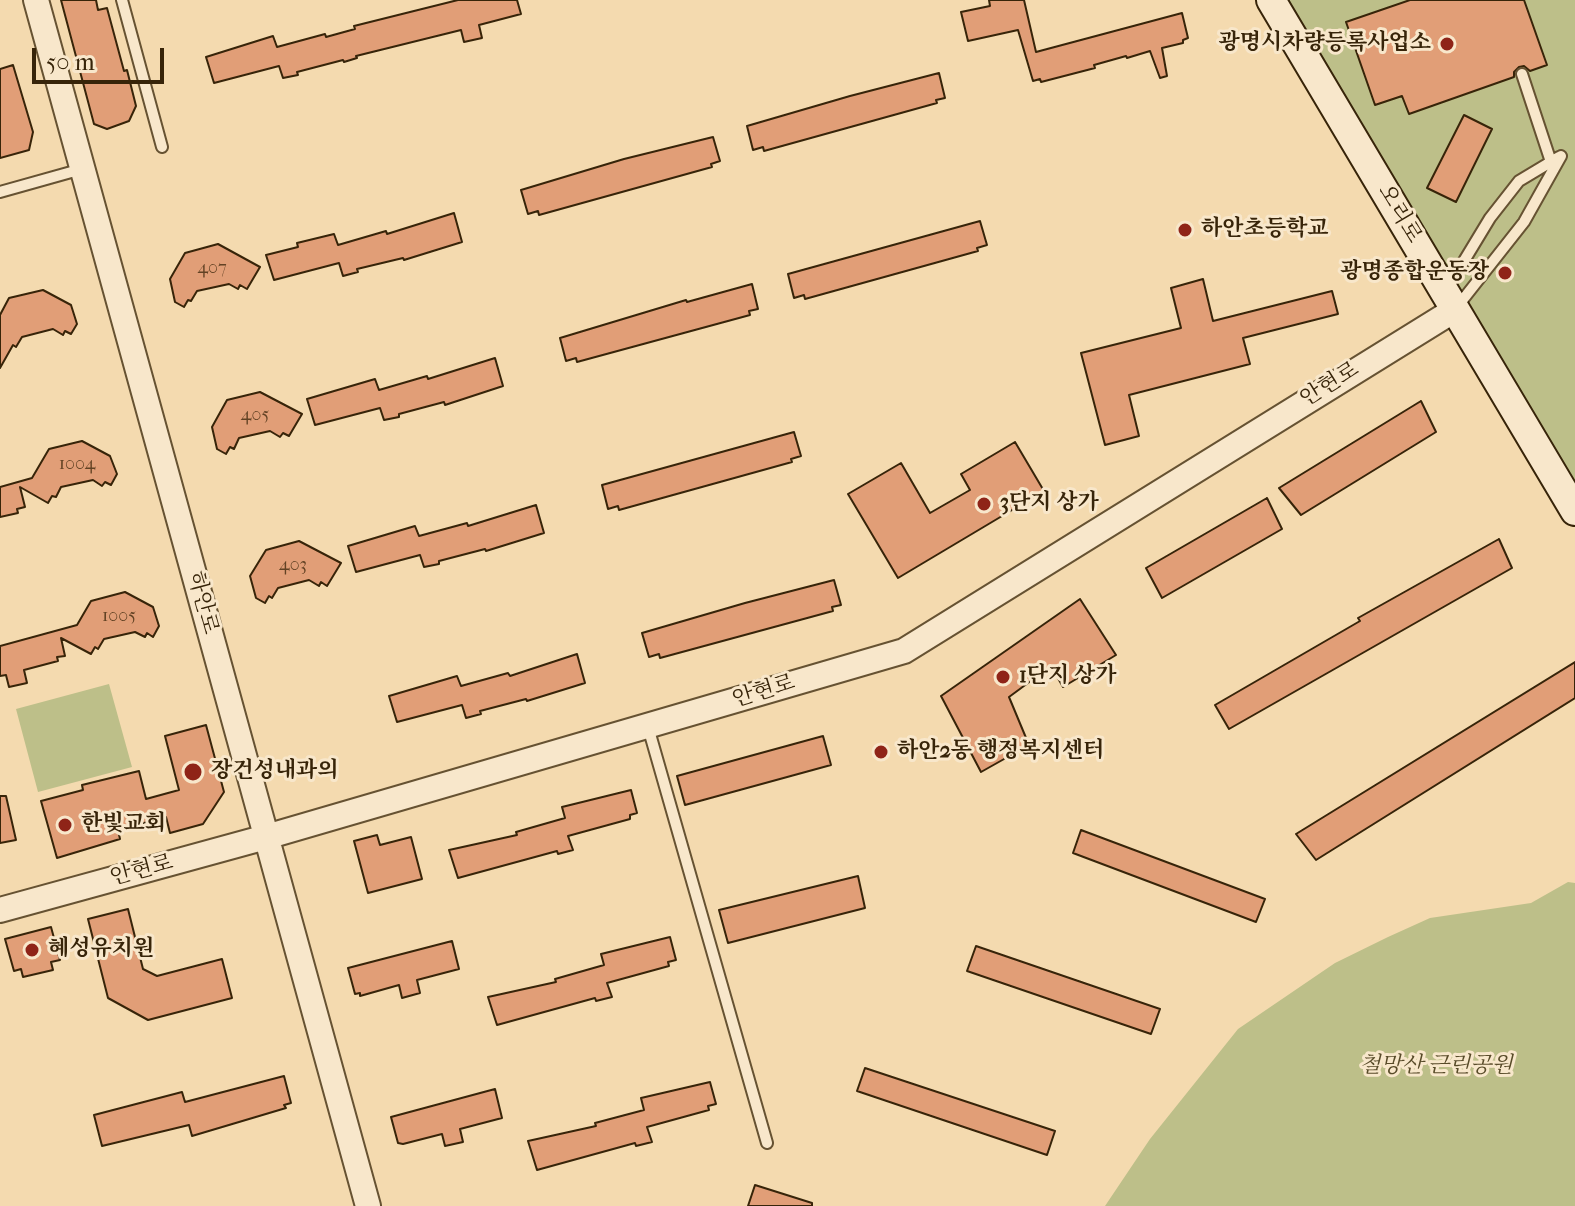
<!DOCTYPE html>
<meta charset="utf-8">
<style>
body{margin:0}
#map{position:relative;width:1575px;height:1206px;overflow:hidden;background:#f4daaf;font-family:"IM FELL French Canon",serif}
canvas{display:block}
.scale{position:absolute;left:32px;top:48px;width:132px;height:36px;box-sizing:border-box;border:4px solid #372409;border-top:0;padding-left:10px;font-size:24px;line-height:28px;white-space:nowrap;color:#372409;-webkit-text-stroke:6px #f8e7cb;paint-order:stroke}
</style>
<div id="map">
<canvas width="1575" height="1206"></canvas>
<div class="scale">50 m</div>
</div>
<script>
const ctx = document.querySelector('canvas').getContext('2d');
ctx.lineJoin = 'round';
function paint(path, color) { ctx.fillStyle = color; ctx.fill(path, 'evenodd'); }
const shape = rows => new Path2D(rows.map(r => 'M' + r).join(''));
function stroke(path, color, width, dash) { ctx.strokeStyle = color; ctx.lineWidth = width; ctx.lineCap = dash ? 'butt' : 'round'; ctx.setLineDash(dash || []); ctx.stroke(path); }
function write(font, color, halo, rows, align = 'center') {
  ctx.font = font + ' "IM FELL French Canon","Noto Serif KR",serif'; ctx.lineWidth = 6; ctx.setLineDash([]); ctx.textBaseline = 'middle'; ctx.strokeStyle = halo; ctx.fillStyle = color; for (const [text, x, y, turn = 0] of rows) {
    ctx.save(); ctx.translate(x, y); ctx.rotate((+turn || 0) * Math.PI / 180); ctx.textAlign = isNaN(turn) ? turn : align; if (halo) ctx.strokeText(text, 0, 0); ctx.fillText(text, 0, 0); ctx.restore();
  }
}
const green = shape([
 [1273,0,1575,0,1575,511],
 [109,684,132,767,38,792,16,709],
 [1568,882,1575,883,1575,1206,1105,1206,1150,1139,1238,1029,1335,963,1388,937,1430,918,1531,903]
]);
const building = shape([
 [61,0,96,0,98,10,107,8,124,71,127,70,136,106,129,121,107,129,94,124,61,0],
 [458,0,517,0,521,14,479,25,482,38,464,42,461,30,356,56,357,58,344,62,343,60,297,72,298,75,283,78,279,66,214,83,206,57,273,36,277,47,325,34,326,37,355,29,354,26,458,0],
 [989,0,1024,0,1036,52,1182,13,1188,38,1183,40,1183,43,1162,48,1167,76,1160,78,1150,51,1127,58,1126,56,1094,65,1095,68,1041,82,1040,79,1033,81,1018,30,968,41,961,12,990,6,989,0],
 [1410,0,1524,0,1547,65,1530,71,1524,66,1519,67,1514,72,1514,77,1409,114,1402,96,1375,105,1346,22,1410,0],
 [13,65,33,132,29,150,0,158,0,69,13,65],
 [939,73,945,98,936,100,937,103,764,151,763,147,753,150,747,126,850,96,939,73],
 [1464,115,1492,129,1456,202,1427,188,1464,115],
 [713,137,720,161,711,164,712,167,539,215,538,211,528,214,521,190,624,159,713,137],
 [454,213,462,242,404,260,403,258,357,269,358,272,343,276,339,263,274,280,266,255,298,247,297,243,334,234,338,245,386,231,387,234,454,213],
 [980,221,987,245,977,248,978,251,805,299,804,295,794,298,788,274,980,221],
 [218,244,260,267,247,289,240,285,238,289,229,284,197,291,191,301,188,300,184,307,175,302,170,279,185,253,218,244],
 [1203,279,1213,321,1332,291,1338,314,1243,338,1250,364,1129,395,1139,436,1105,445,1081,353,1181,328,1171,288,1203,279],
 [752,284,758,309,749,311,750,315,577,362,576,358,566,361,560,338,686,300,687,302,752,284],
 [43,290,71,305,77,324,71,334,65,331,63,335,53,329,22,337,16,347,13,345,0,368,0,315,9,298,43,290],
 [495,358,503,386,445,405,444,402,399,414,399,417,384,420,380,408,315,425,307,399,375,379,379,390,427,376,428,379,495,358],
 [260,392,302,414,289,436,283,433,280,437,270,431,239,438,234,449,230,447,226,454,217,449,212,427,227,400,260,392],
 [1421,401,1436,432,1301,515,1279,488,1421,401],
 [794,432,801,456,791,459,792,462,619,510,618,506,608,509,602,485,794,432],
 [82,441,110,456,117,474,111,485,105,482,102,486,93,480,61,487,56,497,52,496,48,503,20,487,25,507,17,509,18,513,0,517,0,487,32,478,49,449,82,441],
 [1015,442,1044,491,898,578,848,494,901,463,930,513,970,490,961,474,1015,442],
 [1267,498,1282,529,1162,598,1146,568,1267,498],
 [536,505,544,533,486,551,485,549,439,561,439,564,424,567,420,555,356,572,348,546,415,526,419,536,467,523,468,526,536,505],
 [1499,539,1512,568,1229,729,1215,705,1360,621,1358,618,1499,539],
 [299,541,341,563,327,586,321,582,319,586,309,580,278,588,272,598,269,596,265,603,256,598,250,576,266,550,299,541],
 [834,580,841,605,832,607,833,611,660,658,659,654,649,657,642,633,745,603,834,580],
 [125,592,153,607,159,626,153,637,147,633,145,637,135,632,104,639,98,649,95,647,91,654,61,638,65,656,57,657,58,661,24,670,27,683,9,687,6,675,0,676,0,646,77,625,91,601,125,592],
 [1080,599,1116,655,1063,687,1051,666,1009,697,1029,745,981,772,941,696,1080,599],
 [577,654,585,683,527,701,526,699,480,711,481,714,466,718,462,705,397,722,389,696,457,676,461,686,508,673,510,676,577,654],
 [1575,662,1575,698,1316,860,1296,834,1575,662],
 [206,725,224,792,203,824,170,833,166,817,118,830,120,839,57,858,41,801,83,790,82,785,139,771,146,799,179,790,165,736,206,725],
 [823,736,831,765,685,805,677,776,823,736],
 [631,790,637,813,630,815,630,819,568,836,573,850,558,854,557,851,458,878,449,850,517,835,516,832,565,818,562,807,631,790],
 [0,796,6,796,16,840,0,843,0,796],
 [1081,830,1265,899,1256,922,1073,853,1081,830],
 [377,835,380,845,411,837,422,879,368,893,354,841,377,835],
 [858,876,865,908,728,943,719,910,858,876],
 [128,909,143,969,157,976,222,959,232,998,148,1020,108,998,88,919,128,909],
 [51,927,60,960,51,962,53,970,23,977,21,969,14,971,5,939,51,927],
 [670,937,676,960,668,962,669,966,607,983,612,997,596,1001,595,998,497,1025,488,997,556,982,555,979,604,965,601,954,670,937],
 [452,941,459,969,417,980,420,993,402,998,399,985,360,996,360,993,355,994,348,968,452,941],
 [976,946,1160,1009,1151,1034,967,971,976,946],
 [865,1068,1055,1131,1047,1155,857,1091,865,1068],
 [284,1076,291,1103,284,1105,286,1108,192,1136,189,1125,102,1146,94,1115,182,1092,185,1102,284,1076],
 [710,1082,716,1104,708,1106,709,1110,647,1127,652,1142,636,1146,635,1143,537,1170,528,1141,596,1126,595,1123,644,1110,641,1098,710,1082],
 [495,1089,502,1118,460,1129,463,1142,445,1146,442,1134,403,1144,398,1143,391,1117,495,1089],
 [755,1185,812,1203,812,1206,748,1206,755,1185]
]);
const service = shape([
 [122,0,162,147],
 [1522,74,1551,162],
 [0,192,82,169],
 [1447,289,1490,218,1519,181,1559,157],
 [1457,307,1524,222,1561,156],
 [648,727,767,1143]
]);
const tertiary = shape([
 [36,0,368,1206],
 [0,910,266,837,904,651,1456,309]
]);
const secondary = shape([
 [1271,0,1575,511]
]);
const markers = [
 [1447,44,8,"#8f2418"],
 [1185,230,8,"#8f2418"],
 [1505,273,8,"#8f2418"],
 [984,504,8,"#8f2418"],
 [1003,677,8,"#8f2418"],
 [881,752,8,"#8f2418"],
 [193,772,10,"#8f2418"],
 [65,825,8,"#8f2418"],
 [32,950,8,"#8f2418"]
];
const numberNames = [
 ["407",212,269],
 ["405",255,416],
 ["1004",77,465],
 ["403",293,566],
 ["1005",119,617]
];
const poiNames = [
 ["광명시차량등록사업소",1431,44,"right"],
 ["하안초등학교",1201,230],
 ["광명종합운동장",1489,273,"right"],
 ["3단지 상가",1000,504],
 ["1단지 상가",1019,677],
 ["하안2동 행정복지센터",897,752],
 ["장건성내과의",211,772],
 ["한빛교회",81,825],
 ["혜성유치원",48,950]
];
const streetNames = [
 ["오리로",1399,214,59],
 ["안현로",1330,385,-32],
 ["하안로",202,603,75],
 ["안현로",764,692,-17],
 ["안현로",142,871,-15]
];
const parkNames = [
 ["철망산 근린공원",1436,1067]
];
paint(green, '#bdbf89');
paint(building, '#e19e77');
stroke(building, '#372409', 2);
stroke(service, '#665232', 14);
stroke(tertiary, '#665232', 28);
stroke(secondary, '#372409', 32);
stroke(service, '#f8e7cb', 10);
stroke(tertiary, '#f8e7cb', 24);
stroke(secondary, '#f8e7cb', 28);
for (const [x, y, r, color] of markers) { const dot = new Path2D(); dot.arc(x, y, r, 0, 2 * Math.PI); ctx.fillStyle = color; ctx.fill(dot); stroke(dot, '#f8e7cb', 3); }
write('18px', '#624224', null, numberNames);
write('bold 22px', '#372409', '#f8e7cb', poiNames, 'left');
write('22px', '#372409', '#f8e7cb', streetNames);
write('italic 22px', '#584b29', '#f8e7cb', parkNames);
</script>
